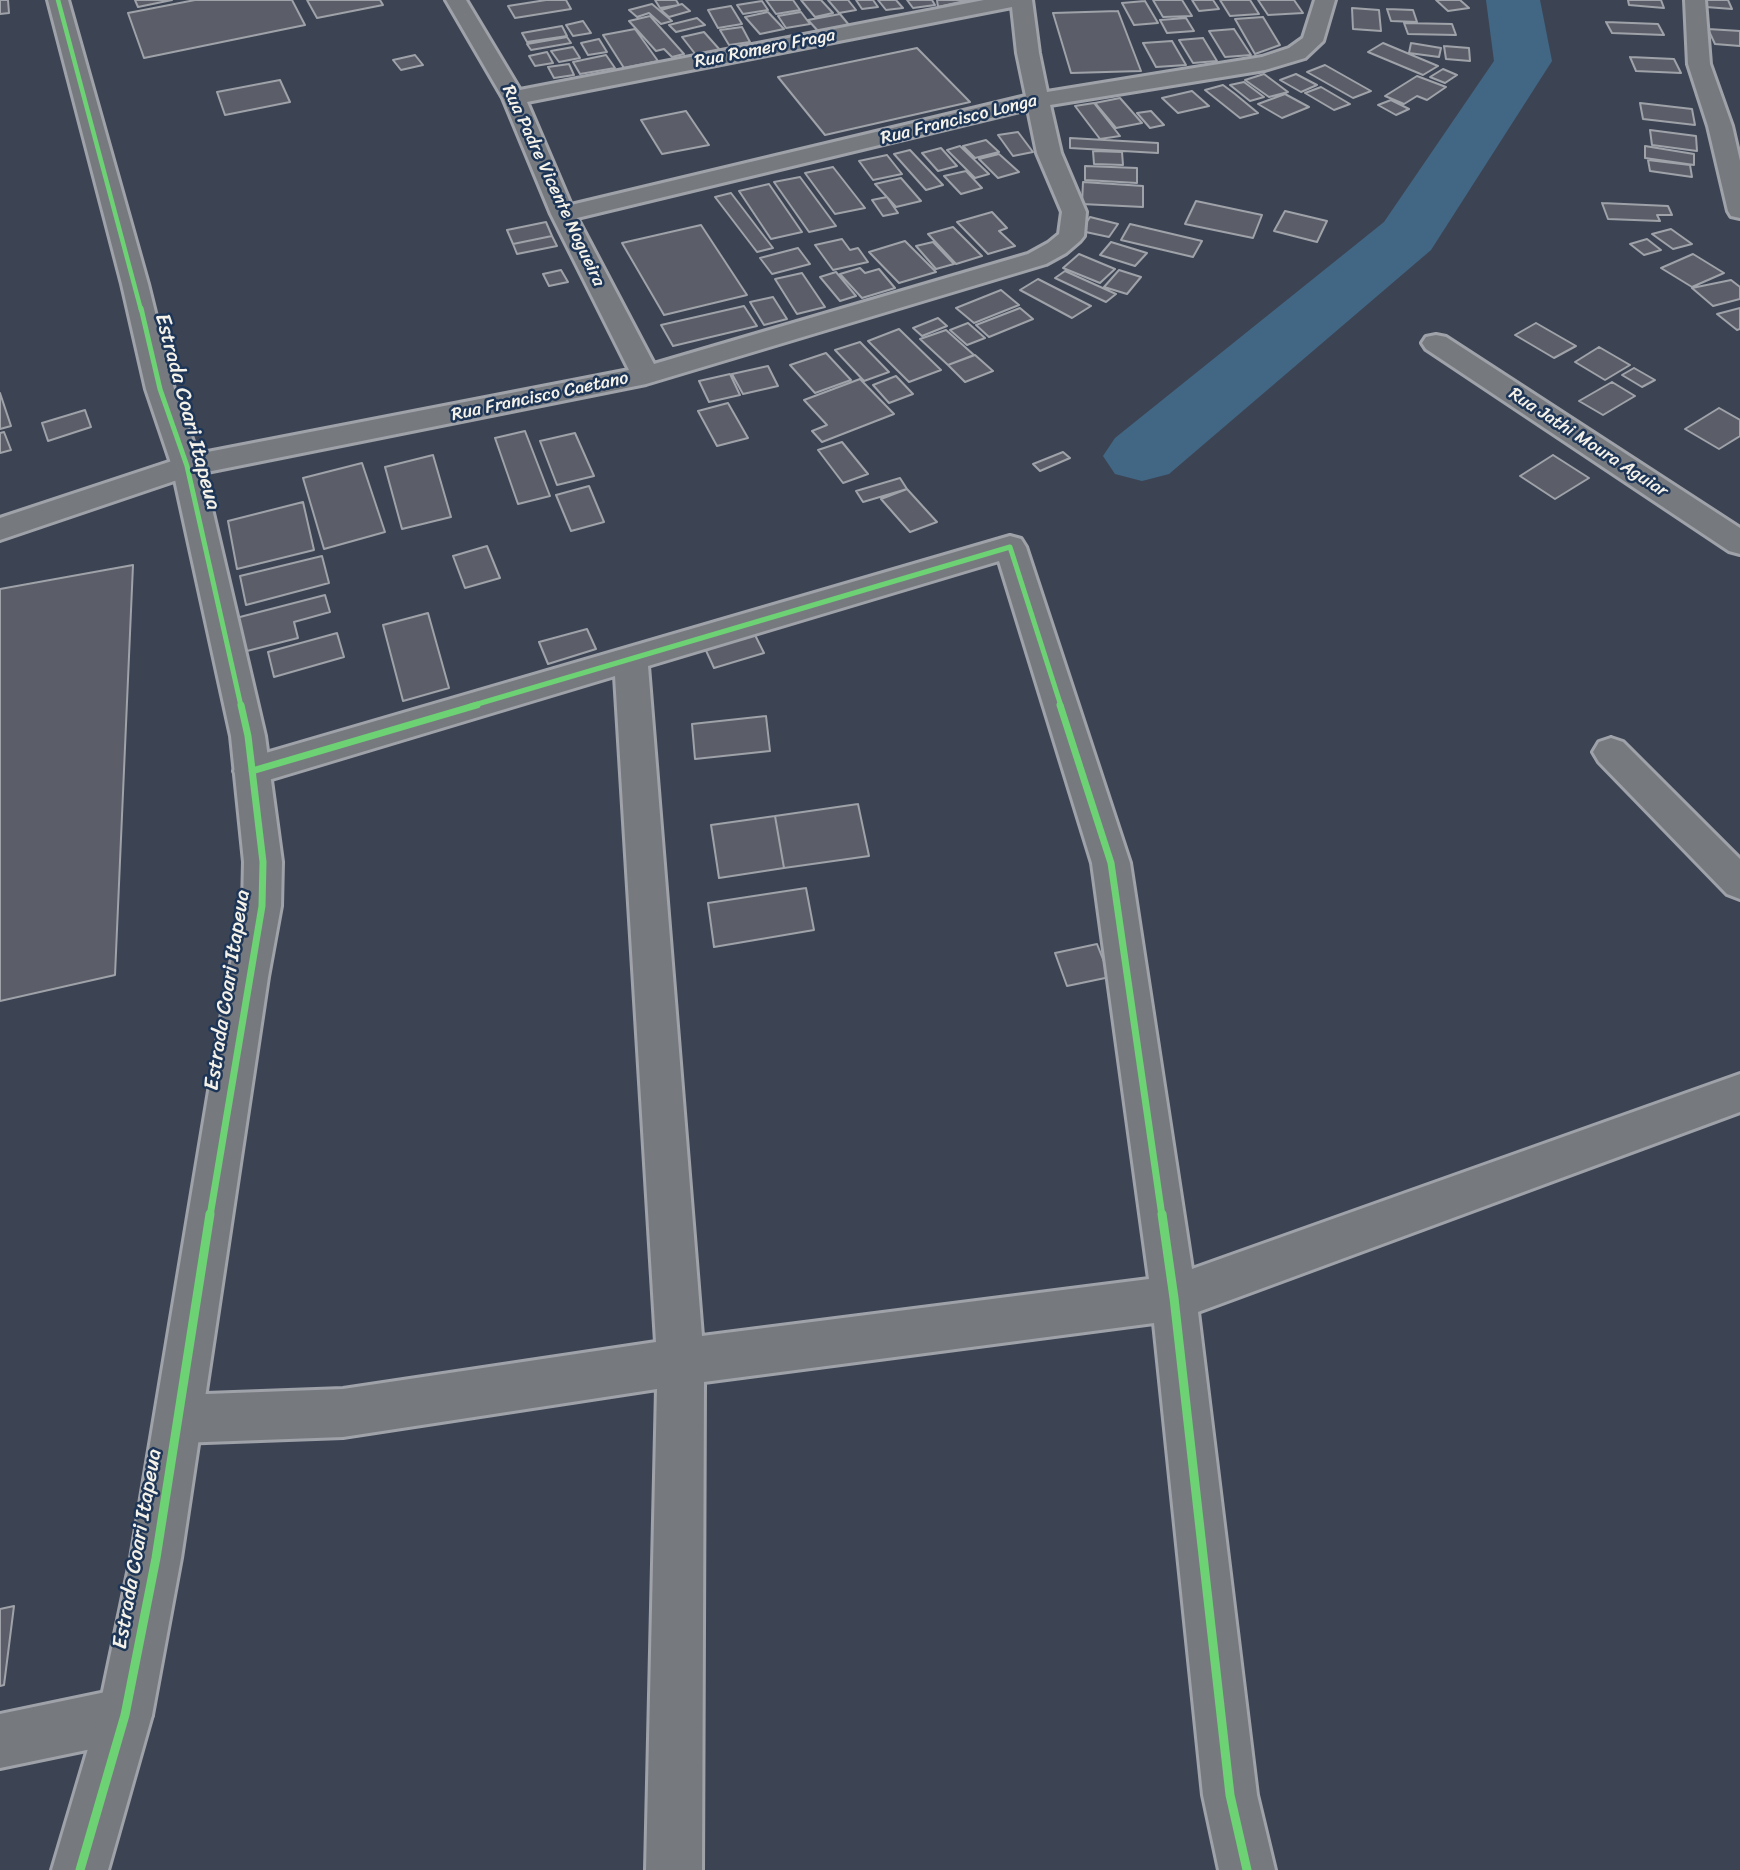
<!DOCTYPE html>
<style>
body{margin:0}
canvas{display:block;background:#3c4454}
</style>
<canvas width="1740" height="1870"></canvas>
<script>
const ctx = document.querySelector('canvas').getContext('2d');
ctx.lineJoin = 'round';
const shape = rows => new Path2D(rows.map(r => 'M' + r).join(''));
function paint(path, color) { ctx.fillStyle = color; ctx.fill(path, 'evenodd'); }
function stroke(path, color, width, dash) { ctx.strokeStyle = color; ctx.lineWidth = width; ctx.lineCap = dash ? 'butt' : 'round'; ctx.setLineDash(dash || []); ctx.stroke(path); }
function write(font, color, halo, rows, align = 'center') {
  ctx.font = font + ' Sriracha,sans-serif'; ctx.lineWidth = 5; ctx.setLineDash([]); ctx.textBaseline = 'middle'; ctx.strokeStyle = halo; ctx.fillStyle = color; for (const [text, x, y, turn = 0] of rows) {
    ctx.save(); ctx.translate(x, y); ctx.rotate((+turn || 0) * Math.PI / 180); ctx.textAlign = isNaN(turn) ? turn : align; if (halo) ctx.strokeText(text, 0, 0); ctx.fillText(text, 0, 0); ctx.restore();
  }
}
const river = shape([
 [1486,0,1540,0,1552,61,1431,250,1169,474,1142,481,1115,474,1103,456,1115,438,1384,222,1494,61,1486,0]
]);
const building = shape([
 [0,0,8,0,9,13,0,14,0,0],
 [135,0,172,0,138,7,135,0],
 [195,0,292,0,305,25,144,58,128,13,195,0],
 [307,0,380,0,383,5,317,18,307,0],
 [546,0,566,0,571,9,515,18,508,6,546,0],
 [655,0,676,0,679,5,660,8,655,0],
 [766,0,793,0,800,10,776,14,766,0],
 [801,0,821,0,833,13,815,17,801,0],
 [828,0,848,0,856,10,839,13,828,0],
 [856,0,873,0,878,7,862,9,856,0],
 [878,0,896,0,903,8,886,10,878,0],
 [907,0,932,0,935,5,913,8,907,0],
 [937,0,969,0,938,7,937,0],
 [1153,0,1182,0,1192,16,1163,17,1153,0],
 [1192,0,1213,0,1219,9,1199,11,1192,0],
 [1220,0,1250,0,1259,14,1230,16,1220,0],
 [1258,0,1294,0,1303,13,1268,15,1258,0],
 [1436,0,1460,0,1469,8,1448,11,1436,0],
 [1628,0,1661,0,1664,8,1629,5,1628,0],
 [1704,0,1728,0,1732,9,1706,7,1704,0],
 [762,1,768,10,743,14,737,5,762,1],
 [1145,1,1158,23,1134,25,1122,3,1145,1],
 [652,4,672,21,661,24,649,13,637,17,629,10,652,4],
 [682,4,690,11,669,17,661,10,682,4],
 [731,6,742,24,718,28,708,10,731,6],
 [1352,8,1379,10,1381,31,1353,29,1352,8],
 [1387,9,1413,10,1417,22,1391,21,1387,9],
 [1118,11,1141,71,1071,73,1053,13,1118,11],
 [768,12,784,29,760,34,745,17,768,12],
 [801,12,810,24,786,28,778,16,801,12],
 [840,14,849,25,818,31,808,20,840,14],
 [650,16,684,54,672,57,664,49,656,51,629,21,650,16],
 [1263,17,1280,45,1255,54,1235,19,1263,17],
 [697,18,705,25,676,32,669,25,697,18],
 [1186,18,1194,31,1167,33,1160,20,1186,18],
 [583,21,591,33,573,36,566,25,583,21],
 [1606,22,1658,24,1664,35,1612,33,1606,22],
 [1404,23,1452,24,1456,35,1408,34,1404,23],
 [562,26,567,36,527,42,522,33,562,26],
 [742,27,750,42,729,45,720,30,742,27],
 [635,29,658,61,624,68,603,35,635,29],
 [1234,29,1251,55,1225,57,1209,31,1234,29],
 [1708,29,1740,31,1740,46,1715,44,1708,29],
 [704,32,720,50,696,55,682,37,704,32],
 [567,37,571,43,531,50,527,44,567,37],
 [1203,38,1217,61,1193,63,1179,40,1203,38],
 [599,39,607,52,588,55,581,43,599,39],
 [1172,41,1186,65,1156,67,1143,43,1172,41],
 [1383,43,1438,66,1423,75,1368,52,1383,43],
 [1411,43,1441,48,1439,57,1409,53,1411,43],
 [1444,46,1469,48,1470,61,1446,59,1444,46],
 [573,47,580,58,559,62,551,51,573,47],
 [917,48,970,102,825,135,778,77,917,48],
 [547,52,553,63,535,66,529,56,547,52],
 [415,55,423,65,401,70,393,60,415,55],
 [606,55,615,68,580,74,573,62,606,55],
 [1630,57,1674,59,1681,73,1636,71,1630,57],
 [569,64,574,75,554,78,548,67,569,64],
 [1325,65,1371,91,1353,98,1307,72,1325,65],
 [1443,69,1457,75,1445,83,1430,77,1443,69],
 [1264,74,1288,92,1269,97,1245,80,1264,74],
 [1296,74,1317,85,1301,92,1280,80,1296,74],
 [1417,76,1446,87,1427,100,1417,96,1404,104,1385,96,1417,76],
 [280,80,290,102,225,115,217,92,280,80],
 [1244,82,1264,97,1250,101,1230,85,1244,82],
 [1223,85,1235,94,1258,113,1240,118,1205,90,1223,85],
 [1321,87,1350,104,1334,110,1305,93,1321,87],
 [1192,91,1209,106,1178,113,1162,98,1192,91],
 [1285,94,1309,107,1282,118,1258,104,1285,94],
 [1120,98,1142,123,1116,128,1095,103,1120,98],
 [1391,100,1409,109,1396,115,1378,105,1391,100],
 [1094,103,1120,136,1100,139,1075,106,1094,103],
 [1640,103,1692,109,1695,125,1643,119,1640,103],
 [686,111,709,145,662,154,641,120,686,111],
 [1151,111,1164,125,1150,128,1137,113,1151,111],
 [1650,130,1696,136,1697,151,1652,145,1650,130],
 [1018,132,1033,152,1013,156,998,135,1018,132],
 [1070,138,1158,143,1158,153,1070,148,1070,138],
 [986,140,999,152,975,158,963,146,986,140],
 [960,146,989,174,975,178,947,150,960,146],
 [1645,146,1694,154,1694,165,1645,158,1645,146],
 [941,148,957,166,938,171,922,153,941,148],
 [910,150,943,185,926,190,894,154,910,150],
 [1093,151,1122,152,1123,165,1094,164,1093,151],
 [999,154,1019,172,998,178,979,159,999,154],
 [887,155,902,174,873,180,859,161,887,155],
 [1648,160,1690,165,1692,177,1650,171,1648,160],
 [1085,166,1137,168,1137,183,1085,180,1085,166],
 [833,167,865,208,835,214,805,173,833,167],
 [966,171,982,188,961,194,944,176,966,171],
 [800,177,836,226,809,232,774,182,800,177],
 [901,178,921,201,896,207,875,184,901,178],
 [1083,182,1143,186,1143,207,1082,204,1083,182],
 [769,184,802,232,771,239,739,191,769,184],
 [731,193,773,248,757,252,715,197,731,193],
 [887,197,898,213,883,216,872,200,887,197],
 [1196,201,1262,215,1253,238,1185,224,1196,201],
 [1602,203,1668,206,1672,215,1657,215,1660,221,1608,219,1602,203],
 [1285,211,1327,221,1317,242,1274,231,1285,211],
 [992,212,1007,228,999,231,1015,246,988,254,957,222,992,212],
 [1090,217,1118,224,1109,237,1081,231,1090,217],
 [546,222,552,236,513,244,507,230,546,222],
 [1130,224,1202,241,1193,257,1121,240,1130,224],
 [701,225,747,295,664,315,622,243,701,225],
 [953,227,982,256,956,264,928,234,953,227],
 [1671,229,1692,244,1673,249,1652,234,1671,229],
 [552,236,557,246,517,254,513,244,552,236],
 [842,239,850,250,858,248,868,262,833,270,815,245,842,239],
 [1647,239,1661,250,1644,255,1630,244,1647,239],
 [905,241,936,272,899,283,869,252,905,241],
 [933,242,954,264,936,269,916,246,933,242],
 [1111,242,1147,253,1135,266,1100,255,1111,242],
 [798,248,810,264,772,274,760,258,798,248],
 [1079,254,1115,269,1100,283,1063,268,1079,254],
 [1693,254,1724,273,1692,287,1661,268,1693,254],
 [860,268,865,273,879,269,895,288,862,298,840,274,860,268],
 [561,270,568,282,549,286,543,274,561,270],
 [1119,270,1141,277,1127,294,1104,287,1119,270],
 [1065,271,1116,294,1106,302,1055,278,1065,271],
 [836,272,856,296,840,301,820,277,836,272],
 [802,273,825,307,797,314,775,279,802,273],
 [1038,279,1091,306,1072,318,1020,290,1038,279],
 [1731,280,1740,287,1740,299,1713,306,1692,288,1731,280],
 [1001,290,1019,305,974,323,956,308,1001,290],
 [773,297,787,319,764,325,750,302,773,297],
 [744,306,757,326,673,346,661,325,744,306],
 [1020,308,1033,319,989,337,976,325,1020,308],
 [1740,308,1740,329,1737,330,1717,314,1740,308],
 [938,318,947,326,922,336,913,328,938,318],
 [968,323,985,338,967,345,950,330,968,323],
 [1536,323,1576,346,1554,358,1515,335,1536,323],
 [899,329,941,370,909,382,868,341,899,329],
 [946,330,974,355,948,365,920,339,946,330],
 [860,342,889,372,864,381,835,350,860,342],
 [1599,347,1630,365,1605,380,1575,362,1599,347],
 [826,353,851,380,815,393,790,365,826,353],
 [975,355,993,371,965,382,948,365,975,355],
 [768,366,778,386,743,394,732,374,768,366],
 [1634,368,1655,380,1642,387,1622,375,1634,368],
 [730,374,740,395,709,402,699,381,730,374],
 [896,376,913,394,889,403,873,385,896,376],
 [860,379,894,414,822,442,812,431,827,425,804,400,860,379],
 [1612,382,1635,396,1603,415,1579,401,1612,382],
 [0,393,11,426,0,429,0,393],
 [728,403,748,438,717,446,698,411,728,403],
 [1719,408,1740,420,1740,436,1719,449,1685,429,1719,408],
 [85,410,91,427,48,441,42,423,85,410],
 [525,431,550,496,518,504,495,438,525,431],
 [4,432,11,450,0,453,0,433,4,432],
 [575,433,594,476,557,485,540,441,575,433],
 [842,442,868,474,843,483,818,450,842,442],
 [1063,452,1070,458,1040,471,1033,464,1063,452],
 [433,455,451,517,402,529,385,467,433,455],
 [1553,455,1589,478,1555,499,1520,476,1553,455],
 [362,463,385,532,324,549,303,478,362,463],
 [900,478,907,489,863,502,856,491,900,478],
 [589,486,604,522,571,531,556,495,589,486],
 [907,489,937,522,910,532,881,499,907,489],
 [303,502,314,550,237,569,228,521,303,502],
 [487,546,500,578,465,588,453,556,487,546],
 [322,556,329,583,246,605,240,576,322,556],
 [133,565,115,975,0,1001,0,589,133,565],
 [325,595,330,612,294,622,298,638,243,652,236,618,325,595],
 [428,613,449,688,403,701,383,625,428,613],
 [587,629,596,649,548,664,539,642,587,629],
 [752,629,764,653,714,668,703,644,752,629],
 [337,633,344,657,274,677,268,652,337,633],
 [766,716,770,751,695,759,692,724,766,716],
 [858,804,869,856,784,868,775,816,858,804],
 [775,816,784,868,719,878,711,825,775,816],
 [806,888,814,930,714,947,708,903,806,888],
 [1097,944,1110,977,1067,986,1055,953,1097,944],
 [14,1606,4,1685,0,1686,0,1609,14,1606]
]);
const street = shape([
 [446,0,466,0,520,90,984,0,1032,0,1039,53,1047,92,1262,57,1289,48,1303,38,1315,0,1335,0,1323,41,1305,58,1265,70,1050,105,1061,153,1086,212,1084,236,1080,241,1066,253,1046,264,646,384,192,475,0,540,0,518,187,456,629,370,551,214,503,98,446,0],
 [1012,7,1017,53,1026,96,571,205,527,102,1012,7],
 [1028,109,1037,153,1062,212,1059,234,1048,243,1028,254,654,364,577,218,1028,109],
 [1685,0,1705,0,1710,64,1732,126,1740,161,1740,218,1731,216,1728,211,1708,126,1688,64,1685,0],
 [1436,335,1446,337,1740,528,1740,554,1729,551,1426,349,1422,343,1426,337,1436,335],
 [1010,536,1021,539,1026,547,1130,863,1192,1269,1740,1074,1740,1112,1198,1312,1257,1795,1275,1870,1219,1870,1203,1795,1154,1323,704,1382,702,1870,646,1870,657,1389,343,1437,179,1443,162,1436,155,1419,162,1402,179,1395,343,1389,656,1342,615,676,252,785,239,781,234,771,239,761,252,757,1010,536],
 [999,561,1092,863,1149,1279,702,1336,648,666,999,561],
 [1611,738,1623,742,1740,859,1740,899,1727,894,1599,762,1593,752,1599,742,1611,738],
 [125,1688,144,1696,152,1715,144,1734,125,1742,0,1768,0,1714,125,1688]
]);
const secondary = shape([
 [48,0,68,0,148,284,174,389,202,466,265,736,282,862,281,906,268,977,181,1558,152,1715,108,1870,52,1870,98,1715,131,1558,228,977,243,906,244,862,231,736,172,466,146,389,122,284,48,0]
]);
const cyclewayFar3 = shape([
 [58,0,141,310]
]);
const cyclewayFar2 = shape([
 [141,308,160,389,187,466,241,706],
 [471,706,1010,547,1061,706]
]);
const cyclewayFar1 = shape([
 [1060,705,1111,863,1162,1216],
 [252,771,477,705],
 [210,1216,262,906,263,862,248,736,241,705]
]);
const cycleway = shape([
 [1162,1214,1174,1298,1230,1795,1247,1870],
 [80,1870,125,1715,156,1558,210,1214]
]);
const farStreetnames = [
 ["Rua Romero Fraga",765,49,-11],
 ["Rua Francisco Longa",959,120,-14],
 ["Rua Padre Vicente Nogueira",553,186,65],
 ["Rua Francisco Caetano",540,397,-12],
 ["Rua Jathi Moura Aguiar",1588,443,33]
];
const streetNames = [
 ["Estrada Coari Itapeua",187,412,75],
 ["Estrada Coari Itapeua",228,990,-81],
 ["Estrada Coari Itapeua",138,1549,-80]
];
paint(river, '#426785');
paint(building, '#5b5e68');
stroke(building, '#9fa2a8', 2);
stroke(street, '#9fa2a8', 6);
stroke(secondary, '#9fa2a8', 6);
paint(street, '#767a7f');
paint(secondary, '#767a7f');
stroke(cyclewayFar3, '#6cd273', 4.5);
stroke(cyclewayFar2, '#6cd273', 5);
stroke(cyclewayFar1, '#6cd273', 7);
stroke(cycleway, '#6cd273', 9);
write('18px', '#f4f1e8', '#1d3557', farStreetnames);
write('21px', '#f4f1e8', '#1d3557', streetNames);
</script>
